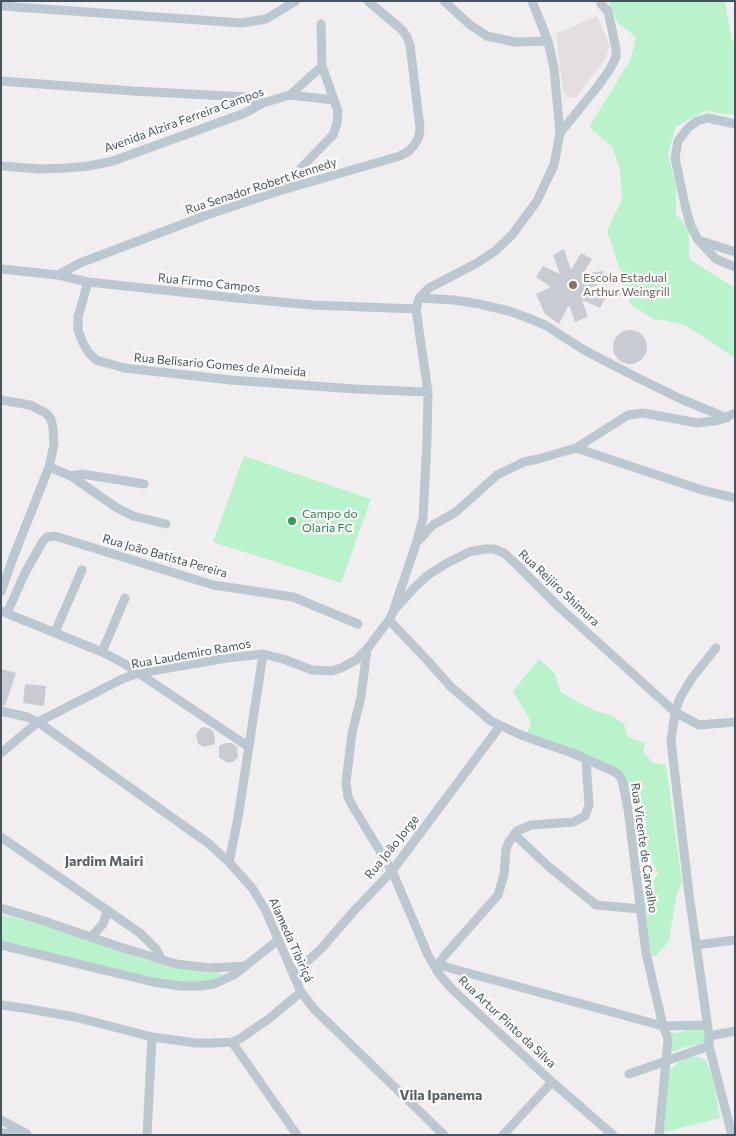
<!DOCTYPE html>
<meta charset="utf-8">
<style>
body{margin:0}
#map{position:relative;width:736px;height:1136px;overflow:hidden;background:#f1eeef;font-family:Commissioner,sans-serif}
canvas{display:block}
.frame{position:absolute;inset:0;border:2px solid #45545e;pointer-events:none}
</style>
<div id="map">
<canvas width="736" height="1136"></canvas>
<div class="frame"></div>
</div>
<script>
const ctx = document.querySelector('canvas').getContext('2d');
ctx.lineJoin = 'round';
function paint(path, color) { ctx.fillStyle = color; ctx.fill(path, 'evenodd'); }
const shape = rows => new Path2D(rows.map(r => 'M' + r).join(''));
function stroke(path, color, width, dash) { ctx.strokeStyle = color; ctx.lineWidth = width; ctx.lineCap = dash ? 'butt' : 'round'; ctx.setLineDash(dash || []); ctx.stroke(path); }
function write(font, color, halo, rows, align = 'center') {
  ctx.font = font + ' Commissioner,sans-serif'; ctx.lineWidth = 4.5; ctx.setLineDash([]); ctx.textBaseline = 'middle'; ctx.strokeStyle = halo; ctx.fillStyle = color; for (const [text, x, y, turn = 0] of rows) {
    ctx.save(); ctx.translate(x, y); ctx.rotate((+turn || 0) * Math.PI / 180); ctx.textAlign = isNaN(turn) ? turn : align; if (halo) ctx.strokeText(text, 0, 0); ctx.fillText(text, 0, 0); ctx.restore();
  }
}
const education = shape([
 [597,16,610,46,605,59,576,98,568,97,563,91,556,34]
]);
const green = shape([
 [609,1,725,1,732,41,735,43,735,115,704,111,676,127,668,153,676,186,676,214,689,229,689,259,735,288,735,358,685,325,660,319,656,321,629,303,630,300,607,231,622,199,620,170,612,146,589,127,631,59,636,37,617,22],
 [244,456,371,499,341,583,213,542],
 [539,659,554,672,560,691,577,702,594,710,612,716,624,724,628,737,645,743,643,752,653,763,666,765,682,882,676,897,669,941,657,955,651,957,641,898,658,874,641,834,647,825,644,814,635,805,629,806,623,779,527,734,531,722,513,691],
 [1,915,24,920,80,937,112,949,145,960,175,968,210,973,218,972,221,974,222,977,209,983,177,983,125,974,1,942],
 [695,1028,704,1029,706,1043,682,1048,676,1051,672,1051,672,1039,670,1032,676,1033],
 [691,1057,699,1057,705,1060,708,1065,713,1080,720,1118,664,1132,669,1071,679,1062]
]);
const building = shape([
 [564,249,571,270,581,253,592,259,583,274,602,271,607,282,589,288,605,298,600,308,582,300,588,317,575,322,569,305,559,324,545,314,536,294,551,287,536,277,543,266,560,274,553,255],
 '613 347a17 17 0 1 1 34 0a17 17 0 1 1-34 0Z',
 [1,669,16,673,5,706,1,705],
 [25,684,46,686,44,706,23,703],
 [202,727,209,728,214,732,215,744,204,747,198,744,196,734],
 [225,743,232,743,237,747,238,757,233,762,227,763,219,757,219,746]
]);
const street = shape([
 [444,1,469,24,487,36,515,42,548,41],
 [532,1,548,41,554,68,560,133,554,165,537,201,512,235,495,251,477,263,429,288,419,298,416,309,428,392,427,440,423,518,417,541,393,612,389,620,367,649,361,697,352,733,346,783,348,797,352,805,392,871,428,955,439,974,452,989,552,1082,613,1135],
 [1,6,242,23,266,19,296,1],
 [1,81,133,91,246,97,263,103],
 [290,95,334,100],
 [735,124,708,118,697,121,688,128,678,141,675,158,685,205,690,224,698,240,716,259,735,267],
 [560,133,598,86,610,69,616,57,616,49,608,11,601,4],
 [1,166,40,169,66,168,89,166,113,161,245,113,263,103,290,95,322,66],
 [279,191,326,142,333,135,337,123,338,111,322,66,321,24],
 [698,240,735,252],
 [1,269,58,275,88,282,227,297,312,305,416,309],
 [58,275,80,263,207,215,279,191,400,156,409,151,415,144,419,136,420,128,410,45,407,37,402,30,368,1],
 [88,282,78,317,78,330,83,343,89,353,96,360,124,368,231,380,355,389,428,392],
 [419,298,454,300,479,304,509,311,528,318,545,325,584,350,638,378,681,399,727,418],
 [1,400,30,405,46,413,51,419,53,428,54,445,49,467,13,558,1,592],
 [576,448,702,490,735,498],
 [49,467,71,476,117,508,133,516,166,524],
 [71,476,82,474,144,484],
 [418,541,433,525,456,512,497,475,524,462,538,459,576,448,628,415,643,413,698,423,720,420,735,413],
 [396,608,414,588,428,575,447,563,469,552,485,549,494,549,504,553,516,564,559,607,675,712,699,725,735,722],
 [1,611,102,652,125,664,249,747],
 [7,613,25,573,43,541,47,537,55,536,213,585,293,597,358,624],
 [389,620,427,660,451,687,491,721,521,735,572,753,611,770,618,774,622,780,628,809,646,953,663,1026,668,1039,659,1135],
 [55,632,82,570],
 [716,648,692,678,680,698,675,712,671,741,689,894,709,1036,735,1031],
 [102,652,125,598],
 [1,711,27,717,38,722,208,843,229,862,252,888,265,909,301,992,314,1009,444,1135],
 [1,753,38,722,122,679,139,673,227,658,263,654,283,659,312,670,332,671,341,668,356,660,367,649],
 [514,834,548,866,596,905,641,909],
 [1,837,140,933,156,949,162,960],
 [229,862,238,818,263,654],
 [1,908,41,920,120,947,176,964,210,968,246,966],
 [92,936,103,924,107,912],
 [1,945,153,982,180,986,200,986,214,984,234,975,277,941],
 [696,945,735,940],
 [435,964,663,1026,707,1025],
 [438,965,445,955,498,895,504,875,506,849,509,842,517,831,531,825,573,822,585,816,589,805,586,760],
 [293,974,321,949,353,912,392,871,500,726],
 [1,1005,23,1008,75,1017,152,1037,196,1043,213,1043,232,1042,241,1038,270,1018,301,992],
 [709,1036,709,1046,732,1135],
 [232,1042,297,1135],
 [629,1074,709,1046],
 [1,1120,27,1134],
 [1,1133,25,1134],
 [147,1135,152,1037],
 [503,1135,552,1082]
]);
const markers = [
 [573,285,5,"#8d6e63"],
 [292,521,5,"#2e9e5b"]
];
const streetNames = [
 ["Avenida Alzira Ferreira Campos",184,120,-20],
 ["Rua Senador Robert Kennedy",261,186,-18],
 ["Rua Firmo Campos",209,283,6],
 ["Rua Belisario Gomes de Almeida",220,365,5],
 ["Rua João Batista Pereira",165,556,16],
 ["Rua Reijiro Shimura",559,588,43],
 ["Rua Laudemiro Ramos",191,654,-10],
 ["Rua João Jorge",392,847,-51],
 ["Rua Vicente de Carvalho",644,848,82],
 ["Alameda Tibiriçá",291,940,66],
 ["Rua Artur Pinto da Silva",507,1022,43]
];
const educationNames = [
 ["Escola Estadual",583,278],
 ["Arthur Weingrill",583,292]
];
const leisureNames = [
 ["Campo do",302,514],
 ["Olaria FC",302,528]
];
const neighbourhoodNames = [
 ["Jardim Mairi",104,861],
 ["Vila Ipanema",441,1095]
];
paint(education, '#e3dfe1');
paint(green, '#b8f3cb');
paint(building, '#c8ccd2');
stroke(street, '#bbc8cf', 9);
for (const [x, y, r, color] of markers) { const dot = new Path2D(); dot.arc(x, y, r, 0, 2 * Math.PI); ctx.fillStyle = color; ctx.fill(dot); stroke(dot, '#fff', 2); }
write('12px', '#45545e', '#fff', streetNames);
write('12px', '#785e54', '#fff', educationNames, 'left');
write('12px', '#27864d', '#fff', leisureNames, 'left');
write('bold 14px', '#5a6064', '#fff', neighbourhoodNames);
</script>
